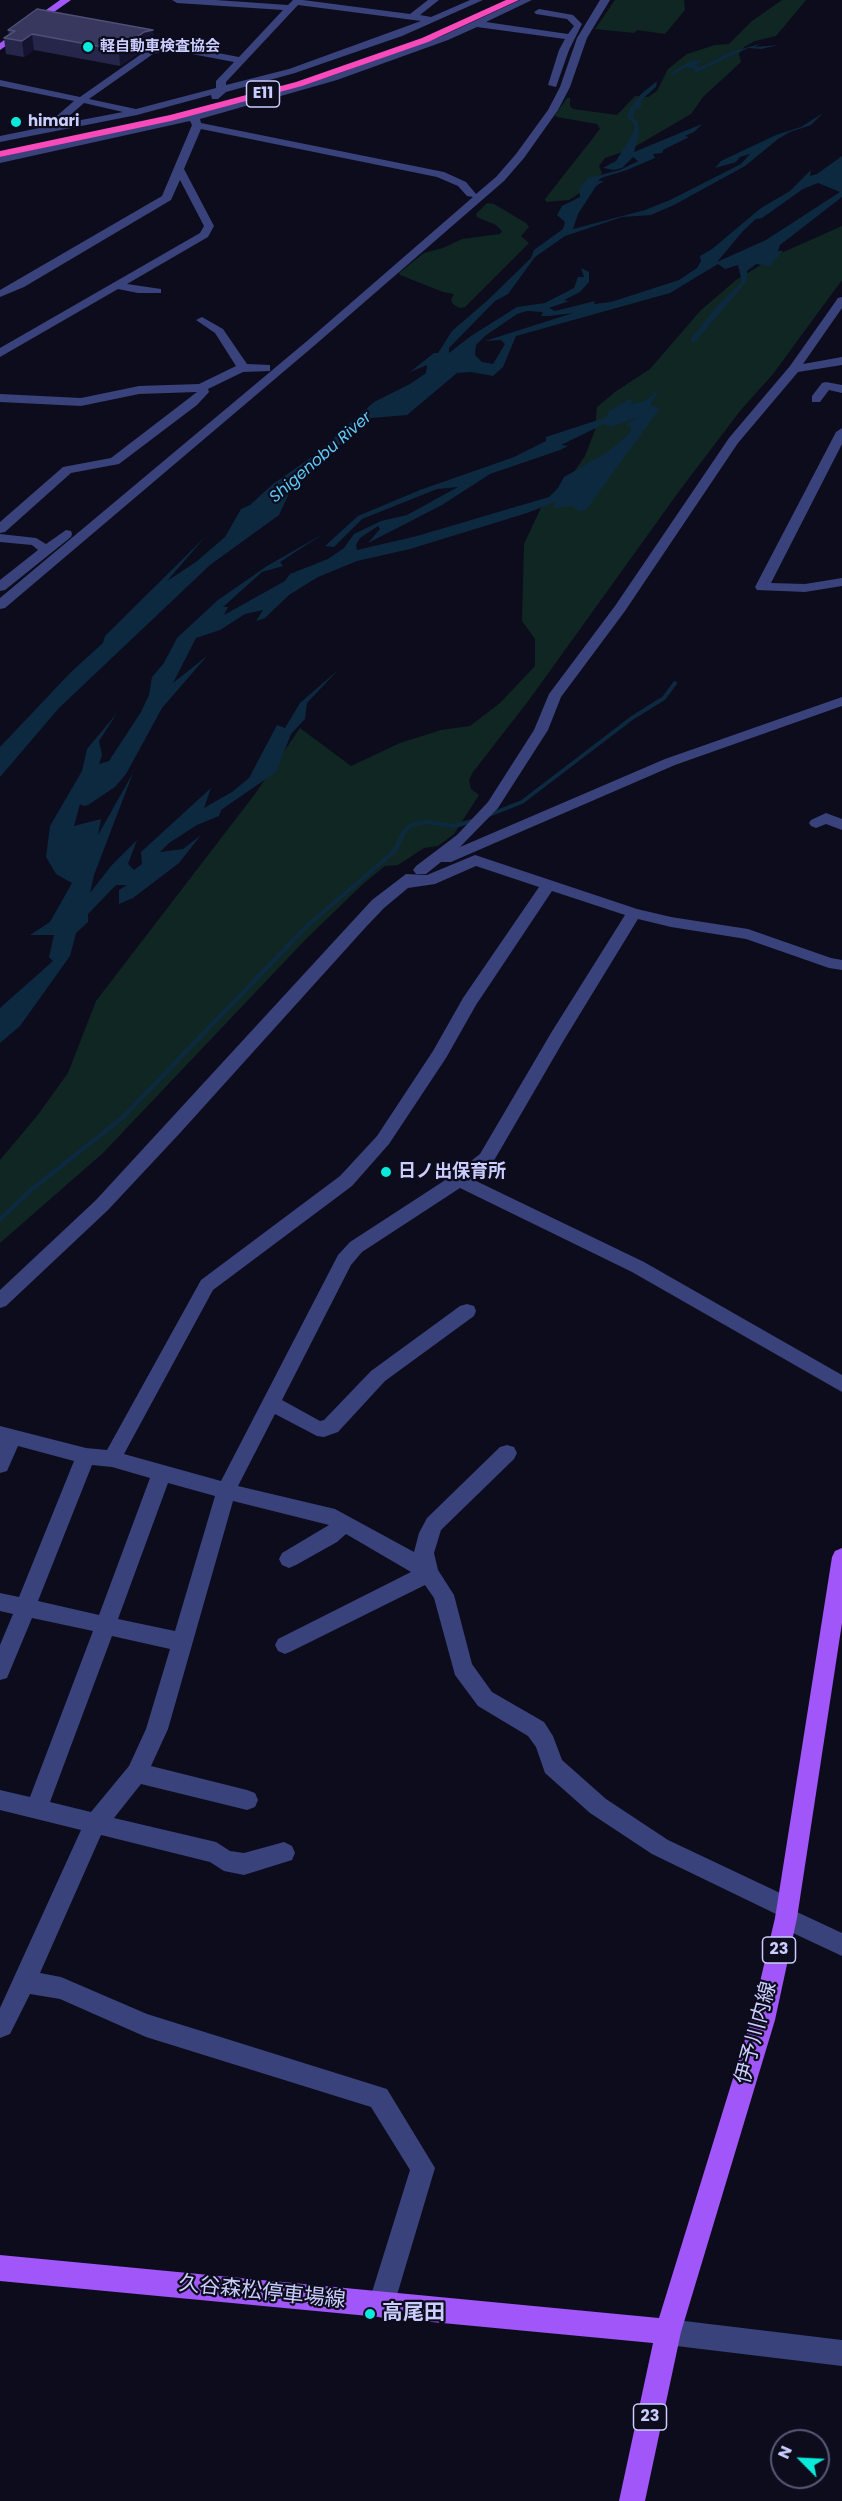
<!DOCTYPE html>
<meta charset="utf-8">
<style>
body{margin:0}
#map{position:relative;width:842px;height:2501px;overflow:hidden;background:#0c0c1d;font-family:Poppins,sans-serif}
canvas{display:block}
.north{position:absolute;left:770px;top:2429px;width:60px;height:60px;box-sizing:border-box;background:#0c0c1d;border:2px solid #585977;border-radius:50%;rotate:294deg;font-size:16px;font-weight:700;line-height:24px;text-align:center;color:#cacdfd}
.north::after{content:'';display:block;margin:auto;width:21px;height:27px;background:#09eada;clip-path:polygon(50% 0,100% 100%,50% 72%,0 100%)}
</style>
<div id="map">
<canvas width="842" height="2501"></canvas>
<div class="north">N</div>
</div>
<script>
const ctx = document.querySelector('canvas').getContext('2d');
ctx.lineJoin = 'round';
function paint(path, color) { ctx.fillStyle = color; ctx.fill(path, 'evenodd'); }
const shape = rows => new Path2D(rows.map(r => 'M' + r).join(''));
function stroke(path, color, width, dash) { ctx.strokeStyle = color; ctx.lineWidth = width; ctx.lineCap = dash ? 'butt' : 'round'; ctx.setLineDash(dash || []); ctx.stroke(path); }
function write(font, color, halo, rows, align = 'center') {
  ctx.font = font + ' Poppins,"Noto Sans JP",sans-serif'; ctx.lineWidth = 4.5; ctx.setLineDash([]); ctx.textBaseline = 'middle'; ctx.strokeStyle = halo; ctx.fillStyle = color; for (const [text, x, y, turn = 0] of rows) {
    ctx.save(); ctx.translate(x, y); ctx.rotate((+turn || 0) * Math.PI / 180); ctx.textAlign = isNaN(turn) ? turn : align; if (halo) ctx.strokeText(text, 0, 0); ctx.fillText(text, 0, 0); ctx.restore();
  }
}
const green = shape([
 [615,0,684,0,685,10,665,34,637,30,634,33,595,29],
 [782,0,806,0,776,36,755,41,744,47,739,54,741,62,703,97,691,114,631,149,605,158,599,166,602,173,584,190,569,200,546,202,545,199,600,129,597,124,557,117,555,115,567,98,570,98,570,106,573,109,617,115,635,96,648,97,657,91,668,69,687,54,715,45,729,44,752,21],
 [487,203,494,204,526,223,529,227,521,236,529,243,465,307,459,308,453,304,451,300,454,294,443,292,400,275,399,273,424,253,443,248,462,239,500,234,502,231,496,225,477,217,476,214],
 [842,226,842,280,773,374,740,411,680,490,529,700,473,772,469,780,471,789,479,795,454,834,438,846,424,848,398,865,385,866,363,884,306,939,103,1153,0,1243,0,1160,37,1116,68,1073,96,1001,255,794,300,728,351,766,400,743,441,730,470,726,500,703,535,666,535,639,522,621,524,544,541,508,563,488,585,456,595,430,597,407,615,392,650,369,701,310,736,280,779,254]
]);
const water = shape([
 [760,44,755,47,779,45,761,49,748,48,695,73,695,69,686,67,668,78,675,70,691,61,703,60,695,66,700,67,731,52],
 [657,81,656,87,641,100,641,108,634,110,633,117,638,122,639,135,634,152,702,124,694,132,685,136,689,137,663,150,662,153,653,154,655,158,627,170,601,178,598,181,604,181,596,186,578,214,573,229,645,210,670,200,741,164,750,154,740,157,736,162,715,168,721,161,776,135,801,127,823,113,811,125,790,132,778,139,745,166,674,205,651,215,622,217,565,236,535,257,508,294,495,301,449,348,449,353,471,336,517,307,545,303,574,288,578,277,584,277,581,268,589,272,589,282,580,292,564,300,569,301,549,308,555,311,595,301,594,304,611,302,679,280,697,268,701,261,700,256,712,249,761,208,790,191,811,170,810,176,817,174,842,156,842,197,780,245,778,251,783,251,770,266,756,264,747,271,747,281,694,343,690,340,718,305,742,282,738,265,725,269,718,264,670,293,516,336,503,367,493,376,471,372,457,373,407,415,371,418,293,485,279,515,210,565,59,708,0,777,0,747,71,672,103,643,105,636,205,537,167,581,196,562,225,537,241,509,250,505,273,484,316,454,374,402,410,384,426,373,427,365,410,372,434,353,438,353,452,331,489,299,531,258,534,250,563,229,565,222,557,215,562,206,580,197,579,189,588,178,620,170,638,161,633,157,622,168,614,170,603,168,616,161,633,133,635,125,627,117,629,110,641,94],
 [818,183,840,192,766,240,717,262,743,231,756,219,762,218,803,189],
 [527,311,543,312,541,316,549,316,573,313,485,341,501,340,505,344,493,364,482,362,475,355,476,345,485,336,517,314],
 [660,388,650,405,660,408,586,510,579,511,572,506,554,508,555,502,527,513,410,549,357,561,318,577,289,595,265,618,256,621,263,610,245,614,220,630,196,638,173,683,207,656,162,708,126,774,115,787,88,805,84,806,80,804,74,826,101,819,98,835,133,773,94,875,90,893,111,866,137,840,128,864,134,870,142,864,141,852,211,788,204,808,232,792,249,778,277,725,285,728,300,703,338,670,307,703,305,719,291,734,276,772,221,810,219,816,197,825,169,843,160,852,183,849,201,835,179,863,133,898,119,904,119,890,127,885,116,885,88,914,88,922,76,933,70,956,20,1026,0,1043,0,1008,53,961,49,957,54,935,30,935,50,922,72,883,56,874,46,857,50,826,82,771,87,749,117,713,99,741,102,755,99,764,109,761,141,712,149,695,152,677,164,663,177,638,218,600,267,566,323,534,280,562,283,566,262,572,223,607,228,607,224,615,285,581,290,574,328,559,344,548,354,534,381,521,407,515,458,487,437,489,362,519,334,547,325,546,358,516,420,490,514,457,546,441,546,437,607,417,609,411,626,401,633,398,630,405,647,400],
 [638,417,626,425,631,427,631,432,608,452,564,477,558,488,549,497,417,536,357,550,356,545,360,538,378,526,380,529,368,543,442,505,490,474,560,450,568,446,561,445,604,424,611,427]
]);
const streamFar1 = shape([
 [489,815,522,802,632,718,664,698,675,683],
 [309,924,394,852,404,832,411,825,427,822,455,826,475,820]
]);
const stream = shape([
 [0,1219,31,1190,122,1118,310,923]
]);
const minor = shape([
 [172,0,216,0,288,5,293,0,303,0,410,14,428,0,439,0,420,15,431,17,470,0,483,0,402,36,295,73,226,92,218,99,212,99,211,95,137,115,0,142,0,136,44,127,74,101,0,86,0,80,80,97,147,50,162,46,181,46,239,57,283,10,177,3,172,0],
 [298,5,421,21,289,69,226,85,226,82,298,5],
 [162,52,181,52,234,62,216,81,216,88,136,109,89,99,153,54,162,52],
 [84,103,123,112,60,124,84,103],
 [520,0,532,0,486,22,568,34,574,26,567,19,536,14,534,12,539,9,573,15,582,24,569,50,556,87,548,85,559,50,565,39,477,27,448,40,337,80,200,119,201,123,444,172,466,182,476,194,496,177,516,154,548,110,560,87,577,38,600,0,610,0,587,38,570,87,558,110,524,158,504,181,315,345,5,608,0,609,0,598,307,341,473,197,467,196,458,186,437,177,201,129,184,169,214,226,208,237,127,284,161,289,161,293,138,293,118,289,0,357,0,348,200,233,204,226,180,180,171,200,24,287,0,297,0,290,162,196,192,125,190,121,0,163,0,157,192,114,331,76,442,36,520,0],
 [842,297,842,308,803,364,842,357,842,365,798,372,738,443,625,611,561,697,548,730,498,808,460,847,665,759,842,697,842,706,675,765,451,862,441,862,426,874,416,874,413,870,416,866,457,835,488,802,534,730,549,694,615,606,729,438,790,366,838,298,842,297],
 [202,317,223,329,247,364,270,365,270,371,243,372,208,389,209,392,197,405,119,464,71,473,5,532,0,533,0,522,63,467,111,458,197,392,139,394,81,406,0,402,0,394,81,398,139,386,199,384,236,366,215,333,196,320,202,317],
 [826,382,842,385,842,393,829,390,820,402,812,402,812,396,822,383,826,382],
 [842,428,842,444,771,583,805,584,842,578,842,586,805,592,757,590,755,587,836,432,842,428],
 [66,530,71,531,72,534,71,537,5,590,0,591,0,580,38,550,32,545,0,542,0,534,36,538,46,544,66,530],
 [826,813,842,819,842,830,826,824,816,828,811,826,809,823,811,820,826,813],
 [475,855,637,909,671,917,748,929,831,958,842,960,842,970,829,968,746,939,671,927,638,919,564,1040,492,1164,472,1179,644,1262,842,1375,842,1392,632,1272,460,1188,362,1252,351,1265,282,1400,320,1421,324,1420,371,1371,460,1306,467,1304,474,1306,476,1311,474,1316,385,1381,338,1432,324,1437,317,1436,275,1414,238,1486,335,1509,414,1552,419,1533,427,1518,500,1447,507,1445,514,1447,517,1453,514,1459,441,1530,434,1553,438,1570,454,1595,472,1664,492,1692,544,1722,553,1736,562,1760,606,1799,668,1840,795,1900,798,1908,797,1912,842,1933,842,1956,778,1926,775,1918,776,1914,652,1854,590,1813,545,1773,536,1747,528,1736,478,1706,455,1675,434,1598,425,1585,292,1651,285,1654,278,1651,275,1645,278,1639,411,1572,346,1534,337,1542,296,1565,289,1568,282,1565,279,1559,282,1553,329,1525,233,1501,168,1729,151,1766,247,1790,255,1793,258,1800,255,1807,247,1810,141,1784,114,1818,216,1842,230,1851,244,1853,284,1842,292,1846,295,1853,292,1860,244,1875,224,1871,210,1862,101,1835,40,1973,61,1977,147,2014,387,2089,435,2168,394,2305,390,2314,381,2318,372,2314,368,2305,410,2170,371,2107,146,2037,60,1999,30,1994,10,2034,0,2038,0,2008,81,1830,0,1810,0,1790,30,1797,93,1631,32,1618,7,1678,0,1680,0,1645,13,1614,0,1611,0,1593,19,1597,74,1461,18,1446,7,1471,0,1473,0,1426,86,1448,107,1450,201,1280,340,1176,377,1136,433,1051,463,998,539,887,476,866,435,884,408,888,384,908,365,928,180,1133,108,1210,6,1306,0,1308,0,1290,96,1200,372,900,406,874,427,875,475,855],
 [552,891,625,915,551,1033,480,1154,453,1175,350,1242,338,1255,221,1481,124,1454,213,1290,352,1186,389,1144,446,1058,476,1005,552,891],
 [92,1465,112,1467,150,1478,99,1615,38,1601,92,1465],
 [168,1483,215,1496,175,1631,118,1619,168,1483],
 [112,1636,170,1649,146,1729,129,1766,91,1812,50,1802,112,1636],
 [668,2319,842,2340,842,2366,668,2345,659,2341,655,2332,659,2323,668,2319]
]);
const major = shape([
 [60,0,71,0,0,50,0,43,60,0],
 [842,1548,842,1623,797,1918,775,2020,681,2332,645,2501,619,2501,653,2343,0,2281,0,2255,659,2318,751,2020,775,1918,832,1557,835,1551,842,1548]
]);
const highway = shape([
 [506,0,519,0,428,42,302,86,171,121,0,157,0,151,170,115,296,82,422,38,506,0]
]);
const wall = shape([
 [8,30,153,30,154,46,146,48,120,66,34,50,24,57,6,54,4,38,9,35]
]);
const shadedWall = shape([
 [153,30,154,46,146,48,120,66,119,50,144,32],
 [32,34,34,50,24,57,22,41]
]);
const building = shape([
 [37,9,153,30,144,32,119,50,32,34,22,41,4,38,15,31,8,30,37,9]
]);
const markers = [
 [88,47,6,"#09eada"],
 [16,122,6,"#09eada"],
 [386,1172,6,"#09eada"],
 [370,2314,6,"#09eada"]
];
const farPoinames = [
 ["軽自動車検査協会",100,47],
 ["himari",28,122]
];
const shields = [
 [263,94,33],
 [779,1950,33],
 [650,2417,33]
];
const shieldNames = [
 ["E11",263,94],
 ["23",779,1950],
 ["23",650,2417]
];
const farWaternames = [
 ["Shigenobu River",321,458,-41]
];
const poiNames = [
 ["日ノ出保育所",398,1172]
];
const nearStreetnames = [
 ["伊予川内線",757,2033,-75],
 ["久谷森松停車場線",262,2293,6]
];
const nearPoinames = [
 ["高尾田",382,2314]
];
paint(green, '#102622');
paint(water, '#0d2940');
stroke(streamFar1, '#0d2940', 4);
stroke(stream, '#0d2940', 4.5);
paint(minor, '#39427a');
paint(major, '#a056f8');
paint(highway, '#f84abb');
paint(wall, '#26264a');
paint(shadedWall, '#141430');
paint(building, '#38385e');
stroke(building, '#4f4f77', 1.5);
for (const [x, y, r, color] of markers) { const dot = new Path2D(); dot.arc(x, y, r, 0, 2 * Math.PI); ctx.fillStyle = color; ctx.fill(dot); stroke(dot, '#0c0c1d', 2); }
write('bold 15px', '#cacdfd', '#0c0c1d', farPoinames, 'left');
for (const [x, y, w] of shields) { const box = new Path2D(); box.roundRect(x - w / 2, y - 13, w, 26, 4.5); ctx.fillStyle = '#0c0c1d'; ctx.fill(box); stroke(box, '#cacdfd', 1.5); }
write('bold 16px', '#cacdfd', null, shieldNames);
write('italic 16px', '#5dcbf8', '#0c0c1d', farWaternames);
write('bold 18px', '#cacdfd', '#0c0c1d', poiNames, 'left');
write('21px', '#cacdfd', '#0c0c1d', nearStreetnames);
write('bold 21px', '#cacdfd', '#0c0c1d', nearPoinames, 'left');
</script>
